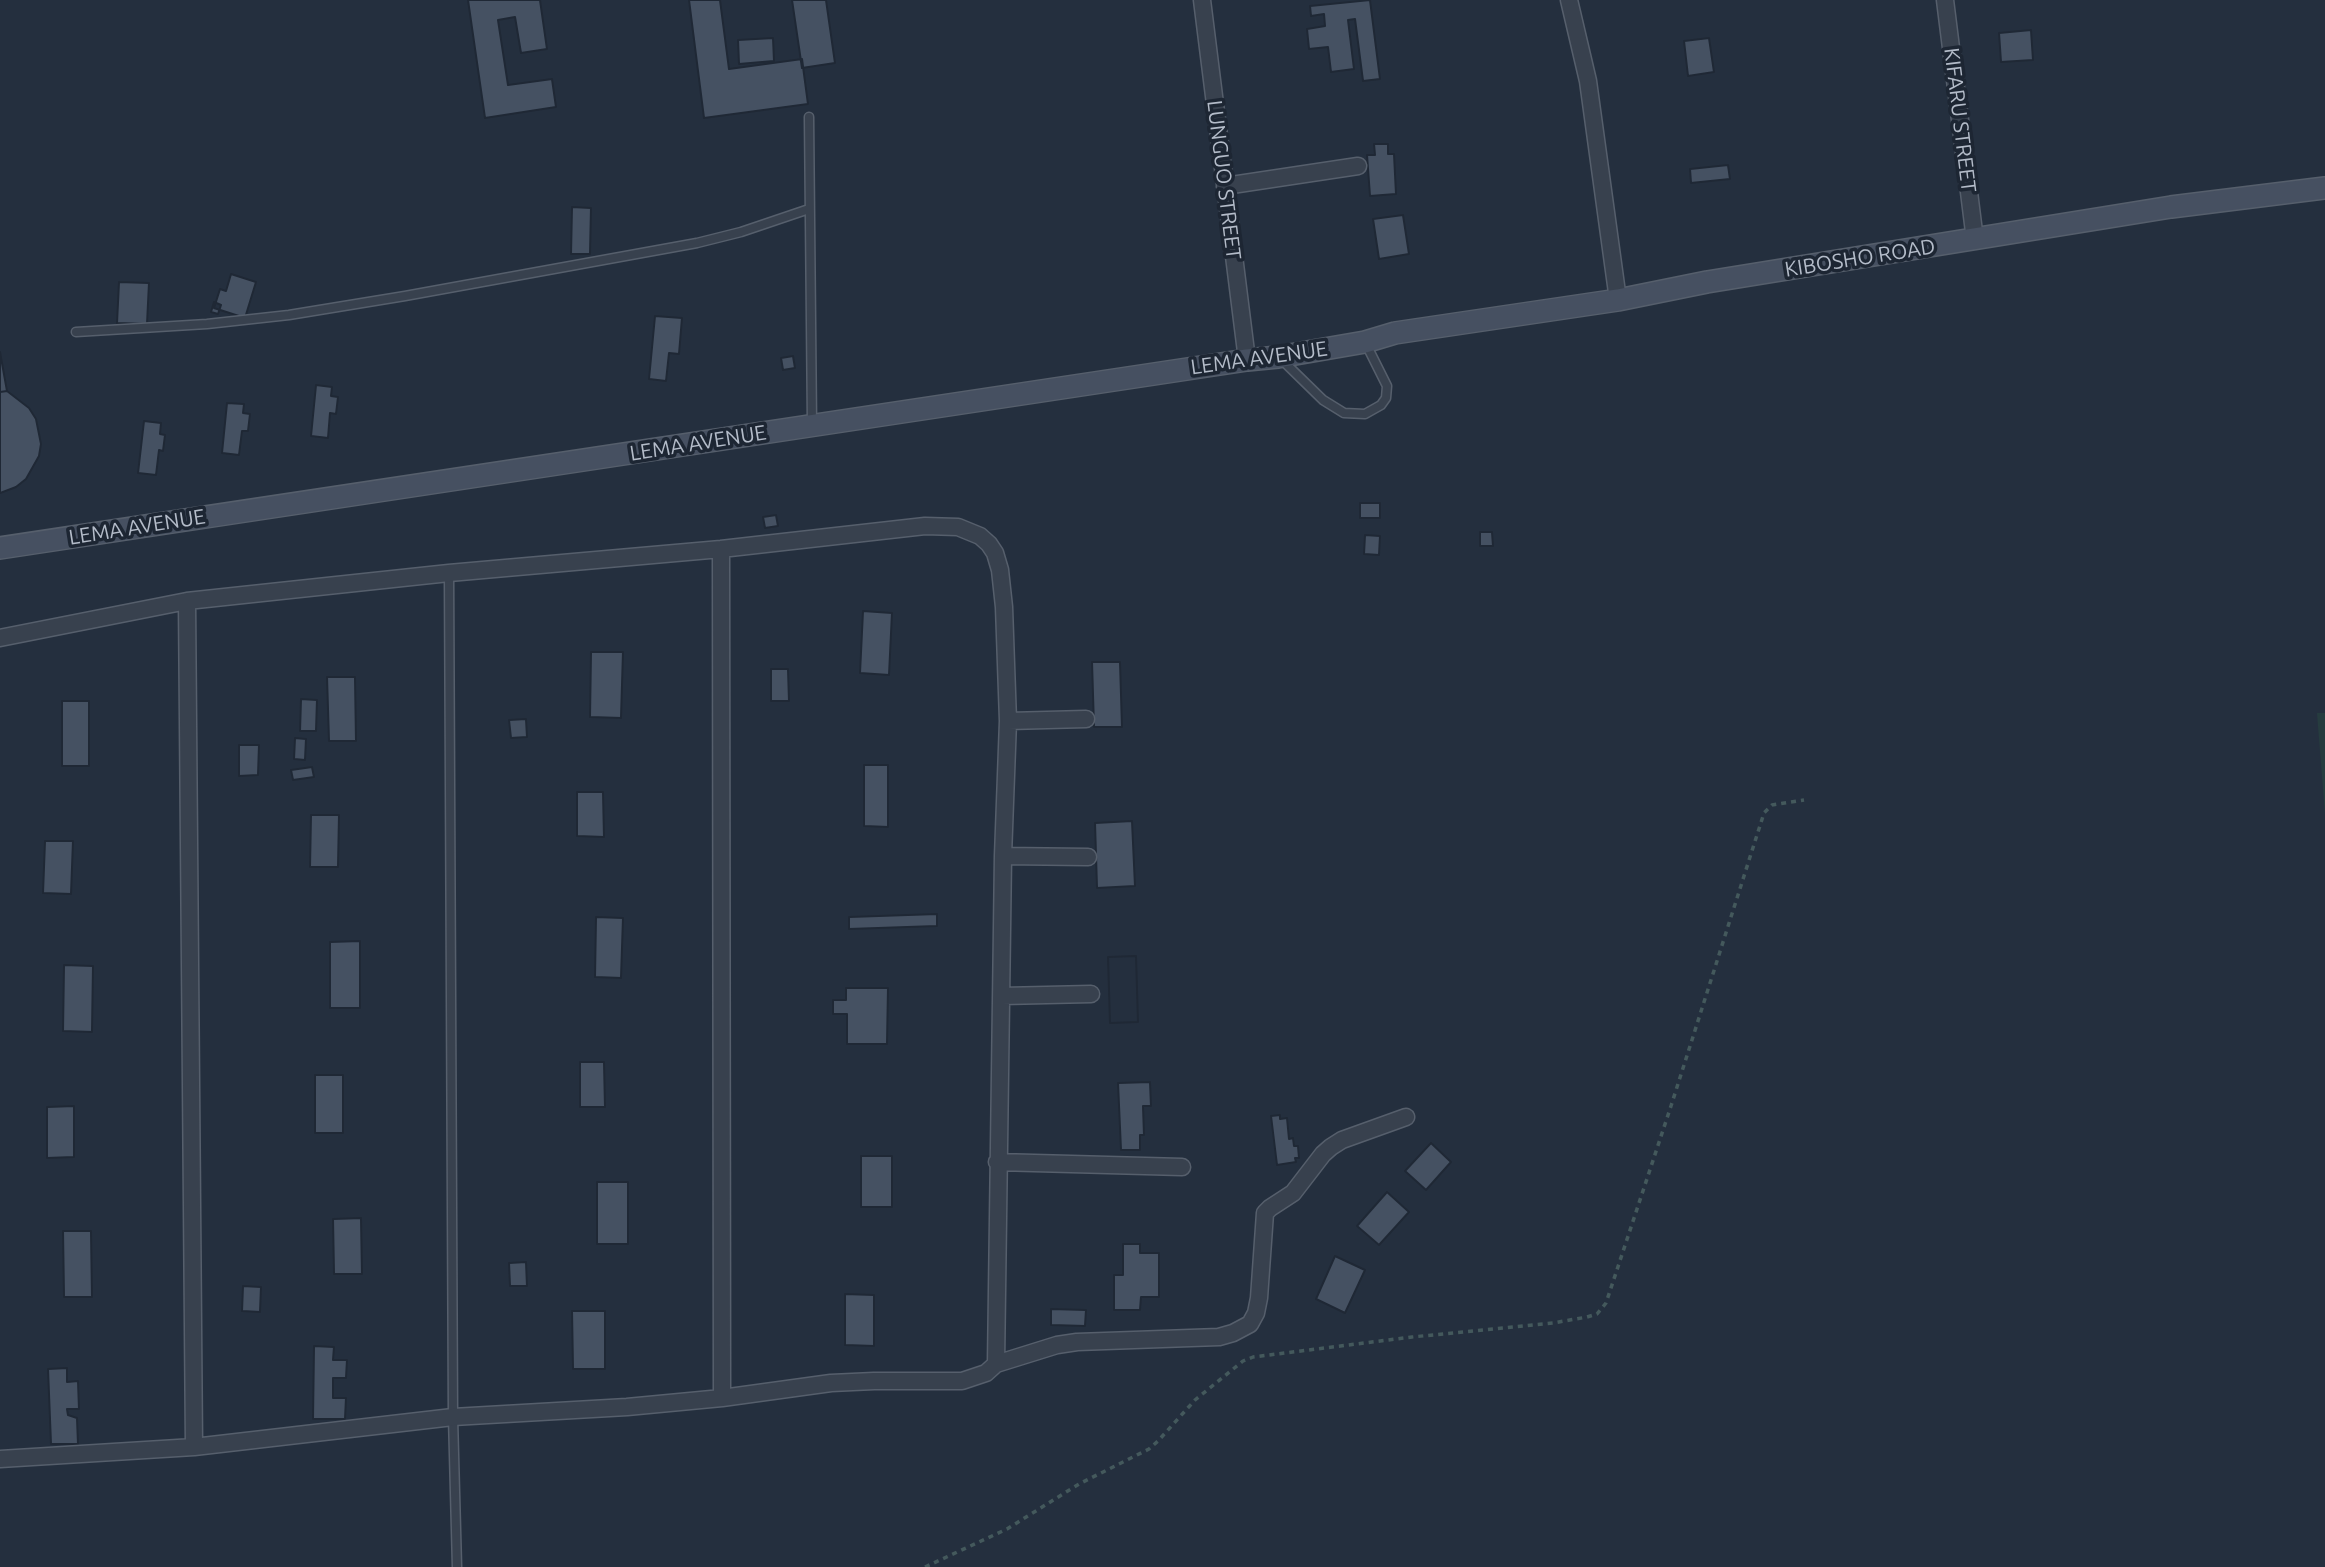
<!DOCTYPE html>
<style>
body{margin:0}
canvas{display:block;background:#242f3e}
</style>
<canvas width="2325" height="1567"></canvas>
<script>
const ctx = document.querySelector('canvas').getContext('2d');
ctx.lineJoin = 'round';
function paint(path, color) { ctx.fillStyle = color; ctx.fill(path, 'evenodd'); }
const shape = rows => new Path2D(rows.map(r => 'M' + r).join(''));
function stroke(path, color, width, dash) { ctx.strokeStyle = color; ctx.lineWidth = width; ctx.lineCap = dash ? 'butt' : 'round'; ctx.setLineDash(dash || []); ctx.stroke(path); }
function write(font, color, halo, rows, align = 'center') {
  ctx.font = font + ' Ubuntu,sans-serif'; ctx.lineWidth = 7; ctx.setLineDash([]); ctx.textBaseline = 'middle'; ctx.strokeStyle = halo; ctx.fillStyle = color; for (const [text, x, y, turn = 0] of rows) {
    ctx.save(); ctx.translate(x, y); ctx.rotate((+turn || 0) * Math.PI / 180); ctx.textAlign = isNaN(turn) ? turn : align; if (halo) ctx.strokeText(text, 0, 0); ctx.fillText(text, 0, 0); ctx.restore();
  }
}
const green = shape([
 [2317,713,2325,713,2325,814]
]);
const building = shape([
 [468,0,540,0,547,49,521,53,515,17,498,20,508,85,552,79,556,107,485,118,468,0],
 [689,0,720,0,729,69,802,59,808,104,704,118,689,0],
 [792,0,826,0,835,63,802,68,792,0],
 [1370,0,1380,79,1363,81,1355,19,1348,20,1354,69,1331,72,1328,47,1309,49,1307,29,1325,26,1324,14,1311,16,1310,6,1370,0],
 [2031,30,2033,60,2001,62,1999,33,2031,30],
 [773,38,774,61,739,64,738,40,773,38],
 [1709,38,1714,72,1688,76,1684,41,1709,38],
 [1374,144,1388,144,1388,154,1394,154,1396,194,1370,196,1367,155,1375,155,1374,144],
 [1728,165,1730,179,1691,183,1690,169,1728,165],
 [572,207,591,208,590,254,571,254,572,207],
 [1403,215,1409,254,1379,259,1373,219,1403,215],
 [231,274,256,282,245,318,214,308,220,289,226,291,231,274],
 [119,282,149,283,147,324,117,323,119,282],
 [214,302,221,305,218,314,211,312,214,302],
 [655,316,682,318,679,354,669,353,666,381,649,379,655,316],
 [0,352,7,391,0,392,0,352],
 [793,356,795,368,783,370,781,358,793,356],
 [316,385,332,387,331,396,338,397,336,414,330,413,328,438,311,436,316,385],
 [7,391,29,408,36,419,41,444,39,456,26,479,16,487,0,493,0,392,7,391],
 [227,403,244,404,243,413,250,414,248,431,242,431,239,455,222,453,227,403],
 [144,421,161,423,160,434,165,435,163,451,159,450,156,475,138,473,144,421],
 [1360,503,1380,503,1380,518,1360,518,1360,503],
 [776,515,778,526,765,528,763,517,776,515],
 [1480,532,1492,532,1493,546,1480,546,1480,532],
 [1365,535,1380,536,1379,555,1364,554,1365,535],
 [863,611,892,613,889,675,860,673,863,611],
 [591,652,623,652,621,718,590,717,591,652],
 [1092,662,1120,662,1122,727,1094,727,1092,662],
 [771,669,788,669,789,701,771,701,771,669],
 [327,677,355,677,356,741,329,741,327,677],
 [301,699,317,700,316,731,300,731,301,699],
 [62,701,89,701,89,766,62,766,62,701],
 [526,719,527,737,511,738,509,720,526,719],
 [295,738,306,739,305,760,294,759,295,738],
 [239,745,259,745,258,775,239,776,239,745],
 [864,765,888,765,888,827,864,826,864,765],
 [312,767,314,777,293,780,291,770,312,767],
 [577,792,603,792,604,837,577,836,577,792],
 [311,815,339,815,338,867,310,867,311,815],
 [1132,821,1135,886,1097,888,1095,823,1132,821],
 [45,841,73,841,71,894,43,893,45,841],
 [937,914,937,926,849,929,849,917,937,914],
 [596,917,623,918,621,978,595,977,596,917],
 [360,941,360,1008,330,1008,330,942,360,941],
 [1136,956,1138,1022,1110,1023,1108,957,1136,956],
 [1136,956,1138,1022,1110,1023,1108,957,1136,956],
 [64,965,93,966,92,1032,63,1031,64,965],
 [846,988,888,988,887,1044,847,1044,847,1014,833,1014,833,1000,846,1000,846,988],
 [580,1062,604,1062,605,1107,580,1107,580,1062],
 [315,1075,343,1075,343,1133,315,1133,315,1075],
 [1150,1082,1151,1106,1143,1106,1144,1135,1140,1135,1140,1150,1121,1150,1118,1083,1150,1082],
 [74,1106,74,1157,47,1158,47,1107,74,1106],
 [1280,1115,1280,1119,1287,1118,1289,1139,1293,1138,1294,1146,1298,1146,1299,1158,1295,1158,1296,1162,1277,1165,1271,1116,1280,1115],
 [1431,1143,1451,1162,1426,1190,1405,1171,1431,1143],
 [861,1156,892,1156,892,1207,861,1207,861,1156],
 [597,1182,628,1182,628,1244,597,1244,597,1182],
 [1387,1192,1409,1212,1379,1245,1357,1226,1387,1192],
 [361,1218,362,1274,334,1274,333,1219,361,1218],
 [63,1231,91,1231,92,1297,64,1297,63,1231],
 [1123,1244,1140,1244,1140,1253,1159,1253,1159,1297,1141,1297,1140,1310,1114,1310,1114,1275,1123,1275,1123,1244],
 [1335,1256,1365,1270,1345,1313,1316,1299,1335,1256],
 [526,1262,527,1286,510,1286,509,1263,526,1262],
 [243,1286,261,1287,260,1312,242,1311,243,1286],
 [845,1294,874,1295,874,1346,845,1345,845,1294],
 [1051,1309,1086,1310,1085,1326,1051,1325,1051,1309],
 [572,1311,605,1311,605,1369,573,1369,572,1311],
 [314,1346,334,1347,333,1360,347,1360,346,1378,333,1378,333,1398,346,1398,345,1419,313,1419,314,1346],
 [67,1368,67,1382,78,1381,79,1409,67,1409,68,1415,77,1418,78,1444,51,1444,48,1369,67,1368]
]);
const path = shape([
 [925,1567,1007,1529,1079,1484,1149,1449,1158,1441,1195,1400,1243,1361,1253,1357,1412,1337,1553,1323,1587,1317,1597,1314,1606,1303,1671,1106,1764,813,1772,805,1804,800]
]);
const lane = shape([
 [809,117,812,425],
 [76,332,207,324,289,315,405,296,697,243,741,232,809,209],
 [1280,358,1323,400,1344,413,1365,414,1381,405,1386,398,1387,386,1365,342],
 [449,573,453,1417,457,1567]
]);
const street = shape([
 [1202,0,1247,360],
 [1569,0,1588,81,1618,300],
 [1945,0,1975,240],
 [1225,186,1358,166],
 [721,549,722,1398],
 [187,601,194,1447],
 [0,638,187,601,449,573,721,549,925,526,958,527,980,536,989,544,995,553,1000,570,1004,607,1008,721,1003,856,996,1364,986,1373,962,1381,874,1381,831,1383,722,1398,627,1407,453,1417,194,1447,0,1459],
 [1008,721,1086,719],
 [1003,856,1088,857],
 [1002,996,1091,994],
 [997,1162,1182,1167],
 [996,1364,1057,1345,1077,1342,1219,1337,1233,1333,1250,1324,1256,1313,1259,1298,1265,1213,1270,1208,1293,1193,1323,1154,1331,1147,1342,1140,1406,1117]
]);
const secondary = shape([
 [0,548,1247,360,1278,357,1365,342,1395,333,1618,300,1707,282,2171,207,2325,188]
]);
const streetNames = [
 ["KIFARU STREET",1960,120,83],
 ["LUNGUO STREET",1224,180,83],
 ["KIBOSHO ROAD",1860,258,-9],
 ["LEMA AVENUE",1259,358,-8],
 ["LEMA AVENUE",698,443,-9],
 ["LEMA AVENUE",137,527,-9]
];
paint(green, '#263c3f');
paint(building, '#455162');
stroke(building, '#1f2835', 2);
stroke(lane, '#565f6c', 11);
stroke(street, '#565f6c', 19);
stroke(secondary, '#565f6c', 24);
stroke(path, '#44595c', 3.5, [5, 5]);
stroke(lane, '#38414e', 8);
stroke(street, '#38414e', 16);
stroke(secondary, '#465061', 21);
write('21px', '#b4bcc9', '#1d2633', streetNames);
</script>
